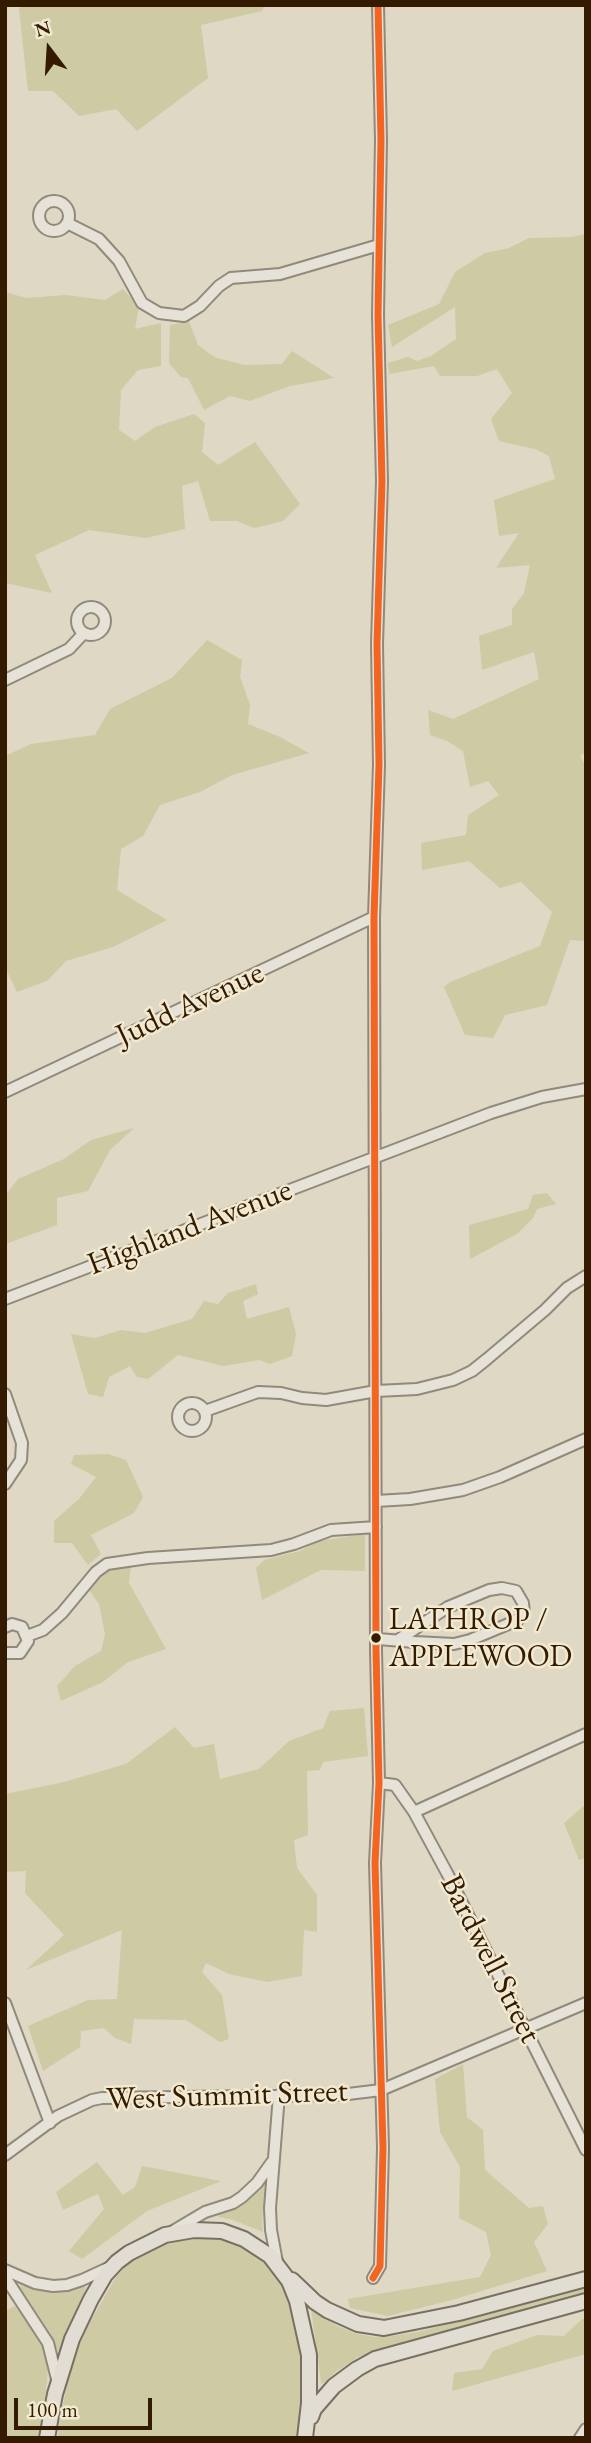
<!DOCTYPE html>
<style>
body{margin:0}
#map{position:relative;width:591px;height:2443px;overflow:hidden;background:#dfd8c4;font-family:"EB Garamond",serif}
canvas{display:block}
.frame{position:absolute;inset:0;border:7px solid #341b00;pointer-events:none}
.north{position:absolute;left:14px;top:14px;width:70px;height:70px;-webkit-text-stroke:5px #f2e9d1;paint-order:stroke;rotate:343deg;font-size:19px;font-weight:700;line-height:28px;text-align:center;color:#341b00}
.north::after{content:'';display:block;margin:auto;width:24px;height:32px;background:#341b00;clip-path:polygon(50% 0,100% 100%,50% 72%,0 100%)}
.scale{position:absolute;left:14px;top:2398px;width:138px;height:32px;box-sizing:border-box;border:4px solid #341b00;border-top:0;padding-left:9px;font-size:21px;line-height:24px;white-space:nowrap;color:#341b00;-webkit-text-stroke:5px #f2e9d1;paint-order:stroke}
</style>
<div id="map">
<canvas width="591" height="2443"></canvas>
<div class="frame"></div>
<div class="north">N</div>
<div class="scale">100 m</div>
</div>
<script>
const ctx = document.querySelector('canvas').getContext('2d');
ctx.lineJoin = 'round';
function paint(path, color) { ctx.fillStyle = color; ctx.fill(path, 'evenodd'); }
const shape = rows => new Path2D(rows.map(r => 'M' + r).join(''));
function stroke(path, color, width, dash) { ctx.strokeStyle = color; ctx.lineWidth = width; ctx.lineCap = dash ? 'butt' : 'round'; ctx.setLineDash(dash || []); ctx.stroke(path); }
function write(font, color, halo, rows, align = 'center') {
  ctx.font = font + ' "EB Garamond",serif'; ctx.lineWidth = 5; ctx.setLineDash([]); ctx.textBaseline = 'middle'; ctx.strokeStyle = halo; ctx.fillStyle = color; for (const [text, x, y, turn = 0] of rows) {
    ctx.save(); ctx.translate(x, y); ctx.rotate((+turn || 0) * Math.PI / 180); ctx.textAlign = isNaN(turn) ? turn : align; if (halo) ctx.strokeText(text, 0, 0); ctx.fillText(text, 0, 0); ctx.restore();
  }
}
const green = shape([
 [21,5,265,5,262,11,201,25,208,78,137,131,116,109,79,116,53,91,28,91,19,9],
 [586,234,586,752,580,756,586,767,586,941,570,940,547,1005,505,1015,493,1038,465,1035,444,987,450,982,540,946,552,912,521,882,500,888,469,861,422,870,421,843,466,835,468,815,499,795,488,781,470,787,463,751,447,741,430,735,428,710,453,719,539,679,534,652,482,670,479,636,512,625,512,609,524,593,530,565,496,568,519,533,499,536,494,500,555,479,549,456,535,449,499,441,491,419,512,393,497,369,477,376,440,376,434,366,389,374,388,363,408,357,417,361,431,356,456,339,455,307,392,347,388,325,439,304,455,272,485,253,509,248,529,238,573,237],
 [123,289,139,307,135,329,161,323,161,366,138,370,121,390,119,430,135,441,155,427,194,414,205,423,202,452,218,465,255,442,300,504,283,521,254,528,237,521,210,521,198,481,182,486,185,529,146,538,89,530,35,555,52,593,5,583,5,292,26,298,66,295,105,300],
 [189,321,198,345,214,357,244,365,282,364,292,351,334,378,290,386,250,401,230,396,204,410,188,378,181,377,169,363,170,325],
 [207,640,242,660,240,677,250,705,248,724,280,737,309,753,232,775,200,792,160,805,143,836,121,849,117,890,167,920,113,947,66,961,47,981,17,992,5,967,5,756,31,744,95,735,110,709,172,678],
 [134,1128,110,1150,88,1191,57,1198,57,1225,5,1244,5,1196,18,1179,64,1159,91,1140],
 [547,1193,556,1204,537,1209,533,1218,517,1234,470,1259,469,1225,528,1209,533,1195],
 [256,1284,258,1294,243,1301,247,1319,289,1307,296,1334,292,1356,270,1364,259,1360,223,1366,178,1355,148,1379,137,1377,130,1366,109,1377,103,1397,88,1394,71,1334,95,1338,121,1330,145,1333,192,1319,204,1301,218,1304,228,1293],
 [108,1454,126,1460,143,1497,134,1513,91,1535,101,1554,88,1565,72,1543,54,1543,54,1521,79,1499,96,1477,71,1464,74,1455],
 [365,1534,365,1571,321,1570,262,1600,256,1568,264,1560,300,1551,319,1541],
 [131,1566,129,1583,166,1649,128,1662,103,1682,61,1701,57,1686,75,1666,101,1651,105,1634,99,1604,89,1590,106,1571],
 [364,1708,368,1756,323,1762,320,1770,307,1771,308,1835,294,1840,297,1868,317,1895,317,1932,304,1930,302,1976,267,1982,229,1974,206,1963,202,1972,222,1995,229,2039,220,2042,186,2020,134,2019,131,2044,115,2038,104,2028,81,2031,80,2047,43,2071,28,2026,88,2000,117,1999,122,1930,26,1970,64,1935,25,1893,26,1871,5,1872,5,1794,60,1783,126,1764,175,1727,194,1748,214,1744,220,1779,259,1769,289,1741,323,1728,330,1711],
 [586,1804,586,1858,579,1860,564,1823],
 [463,2064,467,2117,483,2130,485,2170,529,2208,543,2206,548,2224,534,2242,547,2271,452,2300,388,2316,350,2308,348,2299,480,2277,491,2255,486,2232,459,2218,460,2167,440,2132,435,2079],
 [97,2162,123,2195,135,2187,142,2166,221,2181,147,2211,82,2259,69,2251,104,2209,98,2194,63,2210,56,2192],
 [266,2179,268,2180,262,2220,263,2232,233,2220,219,2217,218,2214,245,2201],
 [186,2237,208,2237,234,2243,258,2257,275,2273,290,2298,298,2328,301,2365,301,2405,296,2438,57,2438,69,2373,85,2331,117,2275,138,2255,160,2244],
 [18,2285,57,2291,86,2287,59,2353,50,2333],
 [586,2286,586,2294,358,2357,338,2370,322,2384,321,2382,311,2308,337,2326,354,2333,374,2337,393,2336,418,2332],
 [15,2306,41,2341,48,2360,47,2383,39,2438,5,2438,5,2311],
 [586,2318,586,2354,452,2391,454,2373,482,2369,493,2351,537,2335,564,2336,581,2320]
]);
const minor = shape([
 '39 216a15 15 0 1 1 30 0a15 15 0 1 1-30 0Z',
 [67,223,99,239,119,261,142,303,159,313,184,316,200,306,219,286,231,278,280,274,379,245],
 '77 621a14 14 0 1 1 28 0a14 14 0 1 1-28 0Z',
 [5,680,69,649,84,633],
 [5,1092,374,917],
 [5,1299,491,1113,542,1097,586,1089],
 [5,1394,22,1443,21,1460,5,1484],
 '178 1417a14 14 0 1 1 28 0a14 14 0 1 1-28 0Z',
 [205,1411,258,1392,281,1393,302,1398,326,1400,376,1391,417,1389,453,1380,472,1371,487,1359,545,1310,567,1288,586,1276],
 [376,1501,410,1499,463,1490,500,1477,586,1439],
 [5,1627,12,1624,22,1627,28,1641,20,1653,5,1653],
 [27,1636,43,1630,62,1613,96,1572,107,1564,148,1558,271,1550,294,1544,331,1530,376,1527],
 [378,1639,415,1642,454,1644,470,1640,518,1620,524,1613,523,1603,516,1591,502,1588,489,1590,448,1607,398,1640],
 [379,1783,395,1785,414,1812,447,1873,586,2150],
 [414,1812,586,1734],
 [5,2003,50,2123],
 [5,2155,58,2116,92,2100,102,2098,340,2095,381,2090,586,2003],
 [173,2231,205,2212,233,2203,242,2197,257,2183,272,2162],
 [277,2262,271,2230,270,2208,279,2095],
 [5,2270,35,2283,53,2286,67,2285,82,2280,108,2268],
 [5,2277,48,2343,58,2383],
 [373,2278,380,2266,383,2148,375,1863,379,1783,376,1650,374,917,379,765,377,644,382,481,378,315,381,140,378,5],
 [580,2438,586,2429]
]);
const major = shape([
 [292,2280,315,2302,327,2310,358,2324,384,2328,459,2313,586,2279],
 [311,2417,314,2409,334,2386,357,2369,375,2359,586,2301],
 [47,2438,55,2394,72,2339,91,2299,105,2275,117,2262,129,2253,165,2235,194,2230,222,2231,244,2239,270,2256,289,2281,297,2301,309,2355,309,2403,305,2438]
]);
const bus1 = shape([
 [373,2278,380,2266,383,2148,375,1863,379,1783,376,1650,374,917,379,765,377,644,382,481,378,315,381,140,378,5]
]);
const markers = [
 [376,1638,6,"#341b00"]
];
const busNames = [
 ["LATHROP /",389,1621],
 ["APPLEWOOD",389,1658]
];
const streetNames = [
 ["Judd Avenue",190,1005,-25],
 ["Highland Avenue",190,1228,-21],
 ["Bardwell Street",490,1959,63],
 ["West Summit Street",227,2096,-2]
];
paint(green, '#cdcaa4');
stroke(minor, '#91897b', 14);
stroke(major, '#787062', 18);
stroke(minor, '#e6e2d8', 10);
stroke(major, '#e2ddd2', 14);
stroke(bus1, '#f26522', 7);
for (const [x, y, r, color] of markers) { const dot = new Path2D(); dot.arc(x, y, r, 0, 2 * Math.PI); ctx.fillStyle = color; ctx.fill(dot); stroke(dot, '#f2e9d1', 2.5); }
write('30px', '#341b00', '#f2e9d1', busNames, 'left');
write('32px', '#341b00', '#f2e9d1', streetNames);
</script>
